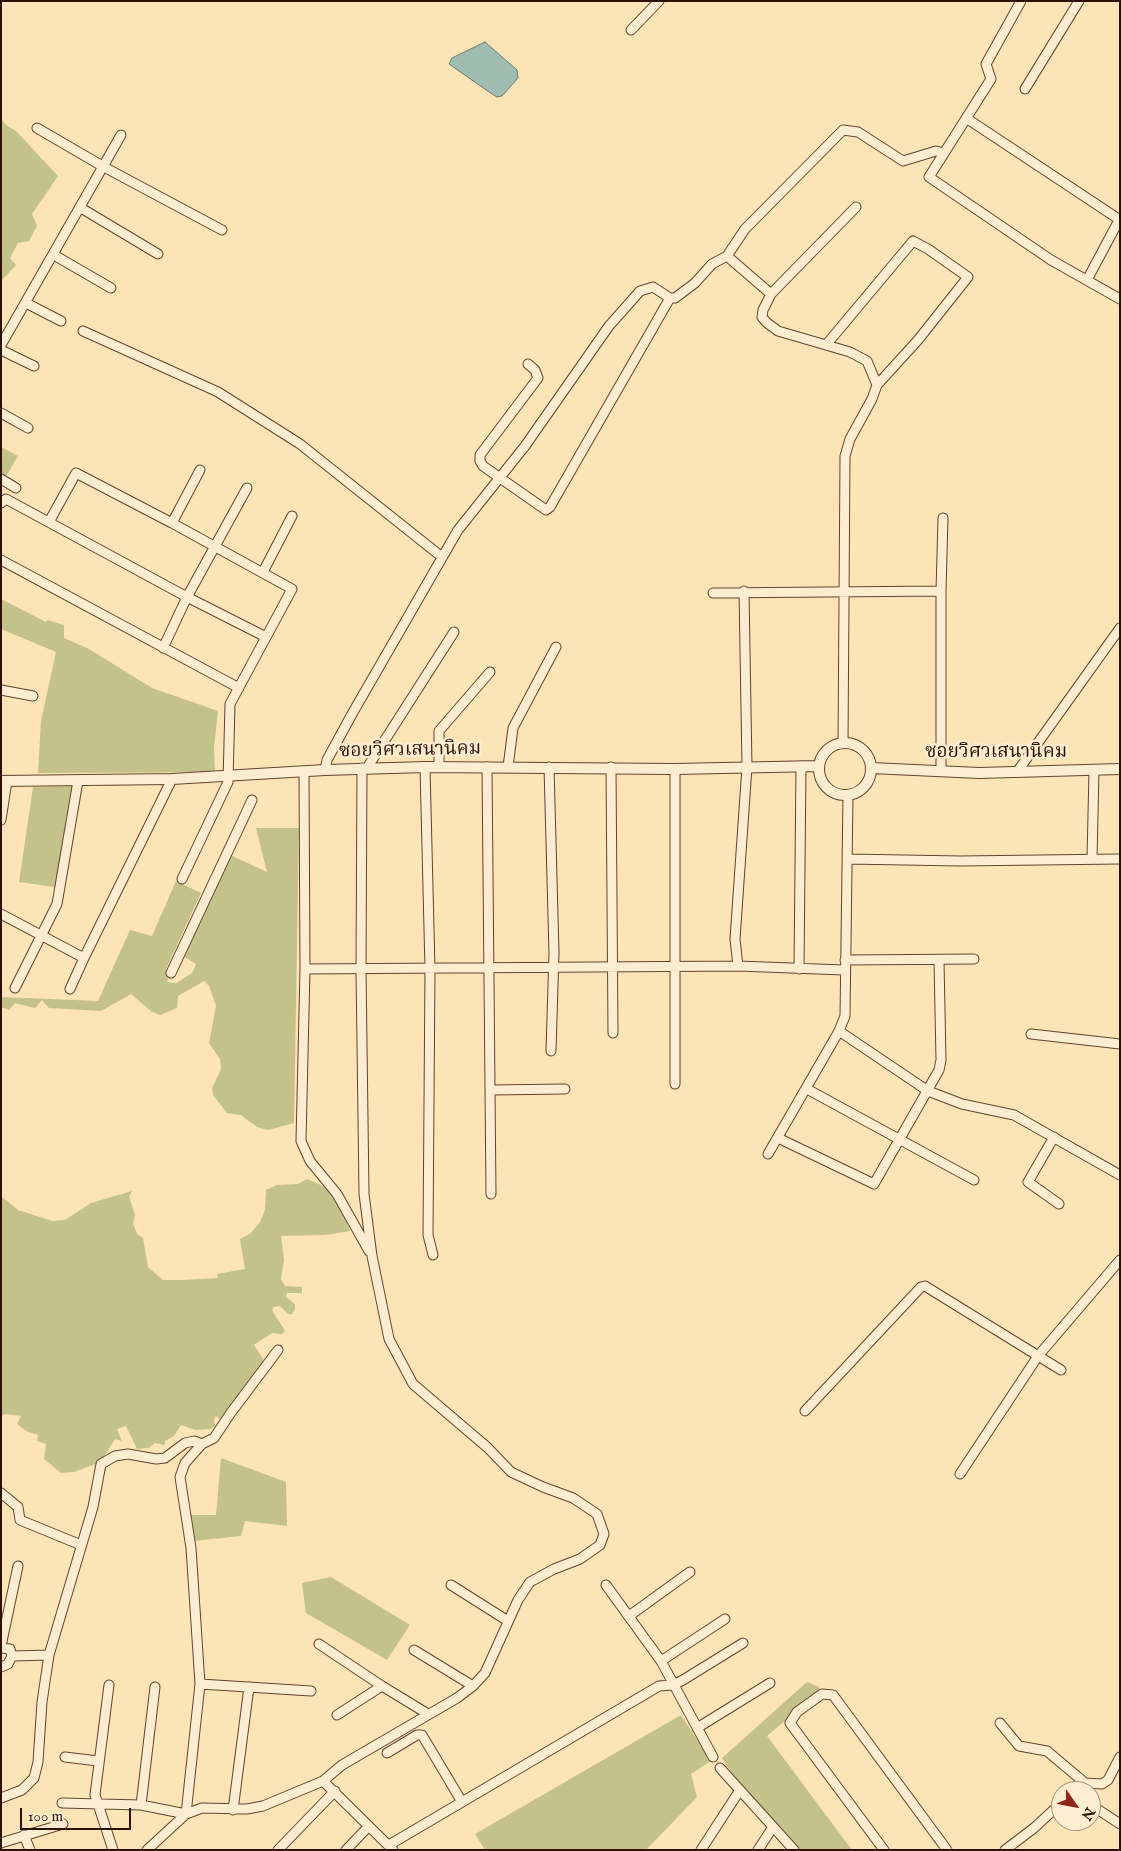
<!DOCTYPE html>
<meta charset="utf-8">
<style>
body{margin:0}
#map{position:relative;width:1121px;height:1851px;overflow:hidden;background:#fce4b6;font-family:"IM FELL English",serif}
canvas{display:block}
.frame{position:absolute;inset:0;border:2px solid #2f0f02;pointer-events:none}
.north{position:absolute;left:1051px;top:1781px;width:50px;height:50px;box-sizing:border-box;background:#fdedd0;border:1px solid #ab947e;border-radius:50%;rotate:123deg;font-size:14px;font-weight:700;line-height:20px;text-align:center;color:#2f0f02}
.north::after{content:'';display:block;margin:auto;width:18px;height:22px;background:#8f2418;clip-path:polygon(50% 0,100% 100%,50% 72%,0 100%)}
.scale{position:absolute;left:20px;top:1808px;width:111px;height:22px;box-sizing:border-box;border:2px solid #2f0f02;border-top:0;padding-left:6px;font-size:15px;line-height:18px;white-space:nowrap;color:#2f0f02;-webkit-text-stroke:4px #fdedd0;paint-order:stroke}
</style>
<div id="map">
<canvas width="1121" height="1851"></canvas>
<div class="frame"></div>
<div class="north">N</div>
<div class="scale">100 m</div>
</div>
<script>
const ctx = document.querySelector('canvas').getContext('2d');
ctx.lineJoin = 'round';
function paint(path, color) { ctx.fillStyle = color; ctx.fill(path, 'evenodd'); }
const shape = rows => new Path2D(rows.map(r => 'M' + r).join(''));
function stroke(path, color, width, dash) { ctx.strokeStyle = color; ctx.lineWidth = width; ctx.lineCap = dash ? 'butt' : 'round'; ctx.setLineDash(dash || []); ctx.stroke(path); }
function write(font, color, halo, rows, align = 'center') {
  ctx.font = font + ' "IM FELL English","Noto Serif Thai",serif'; ctx.lineWidth = 5; ctx.setLineDash([]); ctx.textBaseline = 'middle'; ctx.strokeStyle = halo; ctx.fillStyle = color; for (const [text, x, y, turn = 0] of rows) {
    ctx.save(); ctx.translate(x, y); ctx.rotate((+turn || 0) * Math.PI / 180); ctx.textAlign = isNaN(turn) ? turn : align; if (halo) ctx.strokeText(text, 0, 0); ctx.fillText(text, 0, 0); ctx.restore();
  }
}
const green = shape([
 [1,119,6,125,16,131,58,176,32,214,37,226,29,241,18,243,10,258,16,265,1,281],
 [1,447,18,456,5,478,1,475],
 [1,599,46,622,47,620,64,625,64,638,89,649,152,688,218,711,214,748,215,772,38,773,41,721,56,652,1,629],
 [72,786,55,887,19,882,33,787],
 [256,828,299,828,294,1123,268,1130,257,1127,241,1115,227,1113,213,1095,212,1088,221,1069,220,1059,209,1043,216,1006,209,986,204,981,178,996,177,1008,160,1015,152,1012,131,994,101,1011,49,1008,42,1000,35,1008,15,1003,9,1010,1,1007,1,997,98,1001,130,930,152,936,176,881,201,893,166,969,170,972,228,854,267,872],
 [185,957,196,964,192,973,176,983,167,982,170,973,174,973],
 [307,1179,323,1186,335,1196,350,1231,325,1235,281,1236,284,1260,281,1279,285,1286,302,1287,302,1293,287,1293,286,1297,295,1304,295,1309,292,1314,288,1314,280,1306,274,1307,272,1310,285,1331,282,1334,272,1333,254,1345,265,1362,220,1419,216,1416,214,1420,215,1426,210,1429,195,1430,181,1425,174,1436,165,1441,165,1445,155,1443,149,1448,137,1449,126,1426,117,1429,122,1441,115,1439,101,1462,74,1472,61,1473,44,1459,46,1444,37,1441,38,1435,26,1431,17,1424,21,1416,6,1414,1,1416,1,1196,18,1210,52,1221,65,1220,91,1203,132,1191,129,1196,135,1215,133,1223,137,1234,143,1238,148,1267,163,1280,182,1280,218,1278,217,1274,245,1269,240,1239,250,1234,260,1222,265,1210,266,1190,277,1185,298,1184],
 [221,1458,286,1482,287,1526,245,1521,241,1536,193,1541,191,1515,216,1515],
 [331,1577,410,1625,387,1660,306,1613,302,1583],
 [807,1682,819,1687,819,1692,767,1736,852,1850,800,1850,731,1772,722,1758],
 [681,1715,711,1761,691,1774,697,1797,646,1850,485,1850,475,1834]
]);
const water = shape([
 [485,42,517,70,518,78,502,96,497,97,489,92,449,64,452,58,485,42]
]);
const minor = shape([
 [1021,1,986,64,991,79,929,177,1051,260,1120,299],
 [631,30,659,1],
 [1025,89,1079,1],
 [966,118,1120,220],
 [37,128,104,167,222,230],
 [81,208,158,254],
 [54,255,111,288],
 [727,256,745,229,843,130,858,132,903,161,936,151,944,153],
 [1087,280,1119,220],
 [771,294,856,207],
 [26,303,61,321],
 [83,331,218,392,300,444,442,557],
 [1,345,121,135],
 [826,345,913,241,928,249,968,277,918,340,877,385],
 [1,350,34,366],
 [528,364,535,370,538,378,480,455,480,461,483,466,546,510,550,507,670,298],
 [1,413,28,428],
 [1,479,16,488],
 [1,503,6,499,187,597,266,637],
 [49,522,76,473,172,523,292,589,230,704,228,782,182,879],
 [172,523,200,470],
 [1,560,239,688],
 [263,572,292,516],
 [941,591,943,518],
 [713,593,941,591,941,771],
 [163,648,187,597,247,488],
 [1,690,33,696],
 [425,767,430,969,428,1235,433,1255],
 [439,767,439,731,490,672],
 [487,767,491,1194],
 [508,767,513,728,556,647],
 [549,767,554,953,551,1051],
 [611,767,613,1033],
 [367,768,454,632],
 [325,770,327,760,352,714,458,530,525,446,609,326,640,291,653,287,670,298,675,298,695,283,712,264,727,256,771,294,763,310,762,317,766,322,778,331,850,352,867,361,877,385,872,399,850,439,845,456,843,743],
 [304,772,305,969,301,1141,310,1161,337,1194,369,1251],
 [1017,772,1120,628],
 [1,820,7,781],
 [848,859,960,861,1120,859],
 [1092,859,1094,770],
 [1,914,84,958,172,779],
 [845,960,974,959],
 [738,966,735,939,747,767,744,591],
 [305,969,738,966,844,970],
 [799,969,801,766],
 [171,973,252,800],
 [15,988,57,904,78,781],
 [70,989,84,958],
 [839,1031,928,1091,962,1104,1014,1115,1120,1175],
 [1031,1034,1120,1044],
 [675,1084,675,769],
 [807,1089,974,1180],
 [491,1090,565,1089],
 [1054,1137,1028,1182,1059,1204],
 [778,1138,874,1184,939,1070,941,1060,939,961],
 [768,1154,839,1031,845,1016,848,795],
 [805,1411,921,1287,925,1286,1061,1370],
 [960,1474,1038,1356,1120,1260],
 [1,1493,18,1507,20,1520,81,1545],
 [451,1585,508,1621],
 [606,1585,661,1661,713,1757],
 [629,1616,690,1572],
 [319,1644,382,1686,428,1714],
 [1,1646,18,1566],
 [1,1648,10,1649,12,1656,8,1664,1,1667],
 [414,1650,473,1686],
 [12,1656,49,1655],
 [661,1661,725,1619],
 [200,1684,311,1691],
 [109,1685,95,1795,113,1850],
 [337,1715,382,1686],
 [1000,1723,1019,1746,1047,1751,1085,1783],
 [697,1728,770,1683],
 [387,1753,417,1735,422,1735,462,1802],
 [65,1757,98,1761],
 [720,1768,794,1850],
 [323,1781,393,1850],
 [1073,1791,1079,1785,1085,1783,1102,1784,1108,1780,1120,1757],
 [1,1798,22,1790,34,1778,38,1762,42,1702,49,1655,93,1507,101,1464,115,1456,128,1454,156,1459,165,1458,185,1443,194,1441,202,1444],
 [62,1803,141,1805,186,1814,200,1684,191,1548,180,1477,185,1463,202,1444,214,1438,230,1414,278,1350],
 [141,1805,155,1687],
 [1091,1805,1120,1824],
 [233,1810,249,1687],
 [24,1835,30,1850],
 [1,1843,63,1824],
 [389,1845,659,1686,673,1685,683,1680,743,1643],
 [147,1850,186,1814,202,1808,247,1809,263,1806,323,1781,342,1765,457,1698,473,1686,485,1673,518,1600,530,1582,554,1569,580,1559,600,1545,604,1534,597,1514,573,1498,543,1487,511,1472,488,1448,413,1384,389,1339,372,1256,364,1194,361,969,362,768],
 [278,1850,335,1791],
 [346,1850,369,1826],
 [701,1850,740,1790],
 [758,1850,773,1827],
 [884,1850,790,1723,797,1712,822,1694,833,1695,947,1850],
 [1005,1850,1034,1828,1061,1803]
]);
const tertiary = shape([
 '819 769a26 26 0 1 1 52 0a26 26 0 1 1-52 0Z',
 [871,768,979,773,1120,769],
 [1,781,172,779,325,770,425,767,675,769,819,766]
]);
const streetNames = [
 ["ซอยวิศวเสนานิคม",410,751,-1],
 ["ซอยวิศวเสนานิคม",996,753]
];
paint(green, '#c3c28b');
paint(water, '#9fbeb1');
stroke(water, '#72786b', 1);
stroke(minor, '#62442f', 11);
stroke(tertiary, '#62442f', 12);
stroke(minor, '#fdedd0', 9);
stroke(tertiary, '#fdedd0', 10);
write('19px', '#2f0f02', '#fdedd0', streetNames);
</script>
